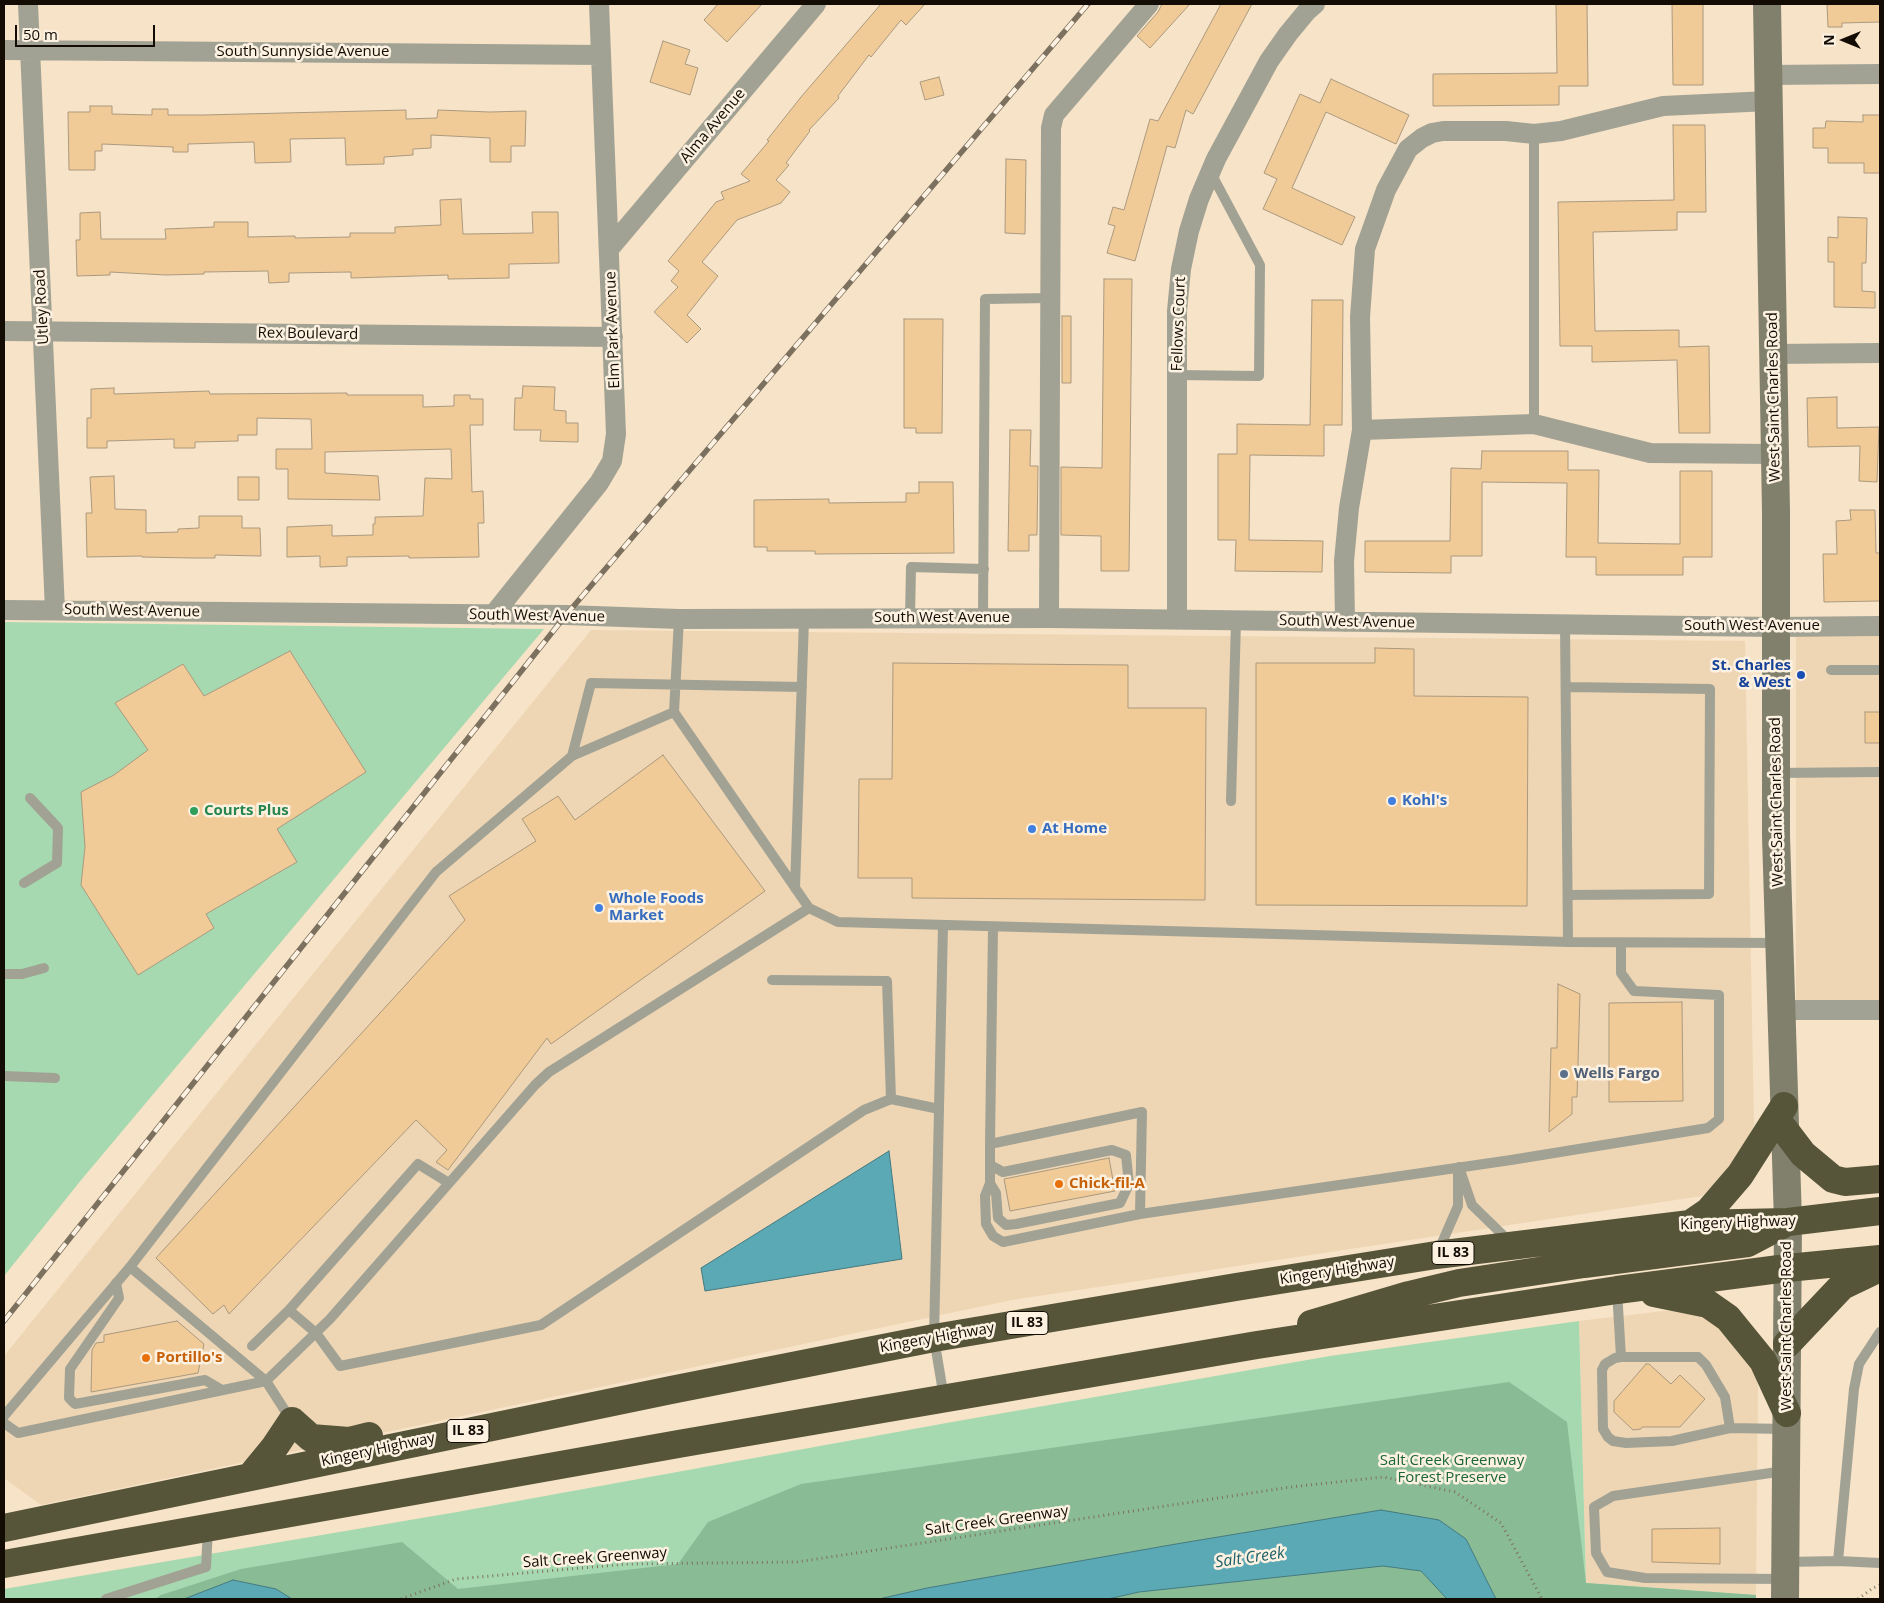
<!DOCTYPE html>
<style>
body{margin:0}
#map{position:relative;width:1884px;height:1603px;overflow:hidden;background:#f7e3c7;font-family:"Open Sans",sans-serif}
canvas{display:block}
.frame{position:absolute;inset:0;border:5px solid #120c04;pointer-events:none}
.north{position:absolute;left:1819px;top:15px;width:50px;height:50px;-webkit-text-stroke:4px #fdf1e1;paint-order:stroke;rotate:270deg;font-size:14px;font-weight:700;line-height:20px;text-align:center;color:#120c04}
.north::after{content:'';display:block;margin:auto;width:18px;height:22px;background:#120c04;clip-path:polygon(50% 0,100% 100%,50% 72%,0 100%)}
.scale{position:absolute;left:15px;top:25px;width:140px;height:22px;box-sizing:border-box;border:2px solid #120c04;border-top:0;padding-left:6px;font-size:15px;line-height:18px;white-space:nowrap;color:#120c04;-webkit-text-stroke:4px #fdf1e1;paint-order:stroke}
</style>
<div id="map">
<canvas width="1884" height="1603"></canvas>
<div class="frame"></div>
<div class="north">N</div>
<div class="scale">50 m</div>
</div>
<script>
const ctx = document.querySelector('canvas').getContext('2d');
ctx.lineJoin = 'round';
function paint(path, color) { ctx.fillStyle = color; ctx.fill(path, 'evenodd'); }
const shape = rows => new Path2D(rows.map(r => 'M' + r).join(''));
function stroke(path, color, width, dash) { ctx.strokeStyle = color; ctx.lineWidth = width; ctx.lineCap = dash ? 'butt' : 'round'; ctx.setLineDash(dash || []); ctx.stroke(path); }
function write(font, color, halo, rows, align = 'center') {
  ctx.font = font + ' "Open Sans",sans-serif'; ctx.lineWidth = 5; ctx.setLineDash([]); ctx.textBaseline = 'middle'; ctx.strokeStyle = halo; ctx.fillStyle = color; for (const [text, x, y, turn = 0] of rows) {
    ctx.save(); ctx.translate(x, y); ctx.rotate((+turn || 0) * Math.PI / 180); ctx.textAlign = isNaN(turn) ? turn : align; if (halo) ctx.strokeText(text, 0, 0); ctx.fillText(text, 0, 0); ctx.restore();
  }
}
const built = shape([
 [591,630,1745,641,1754,1125,1735,1165,1702,1196,1012,1300,41,1505,4,1478,4,1356],
 [1796,635,1880,635,1880,1002,1796,1002],
 [1680,1309,1708,1312,1742,1353,1758,1381,1756,1595,1586,1583,1579,1321]
]);
const green = shape([
 [4,622,544,629,82,1179,4,1276],
 [1579,1321,1586,1583,1756,1595,1756,1599,4,1599,4,1589,457,1512,952,1422,1330,1356]
]);
const forest = shape([
 [1509,1382,1567,1422,1586,1583,1756,1595,1756,1599,1496,1599,1466,1539,1381,1510,1176,1544,927,1588,879,1599,292,1599,276,1589,233,1580,184,1599,155,1599,161,1595,241,1569,402,1542,458,1589,678,1564,708,1522,801,1484],
 [1383,1566,1421,1571,1447,1599,1108,1599,1139,1592]
]);
const water = shape([
 [889,1151,902,1259,705,1291,701,1268,889,1151],
 [1381,1510,1439,1520,1466,1539,1496,1599,1447,1599,1421,1571,1383,1566,1139,1592,1108,1599,879,1599,927,1588,1176,1544,1381,1510],
 [233,1580,276,1589,292,1599,184,1599,233,1580]
]);
const building = shape([
 [718,4,762,4,727,42,704,20,718,4],
 [881,4,925,4,906,25,901,20,871,57,869,55,838,96,839,98,809,130,810,131,786,163,789,165,776,180,790,192,781,203,737,220,702,262,718,276,687,315,701,329,687,343,654,312,678,287,671,281,679,271,668,261,716,202,724,199,721,192,750,181,741,174,769,141,767,140,801,97,881,4],
 [1162,4,1190,4,1150,48,1137,36,1158,12,1162,4],
 [1221,4,1252,4,1193,114,1186,110,1175,148,1167,146,1135,261,1107,253,1115,226,1108,224,1113,207,1124,210,1150,119,1158,121,1221,4],
 [1556,4,1587,4,1588,86,1559,86,1559,105,1433,106,1433,74,1557,73,1556,4],
 [1672,4,1703,4,1703,85,1673,85,1672,4],
 [1827,4,1880,4,1880,22,1842,23,1842,27,1828,27,1827,4],
 [663,41,690,50,685,64,698,68,690,95,650,82,663,41],
 [939,77,944,95,925,100,920,82,939,77],
 [1331,79,1409,115,1396,144,1326,112,1292,188,1355,217,1342,245,1263,209,1277,179,1264,173,1300,94,1320,103,1331,79],
 [90,106,112,106,112,114,152,115,152,109,168,109,168,115,203,115,406,110,406,119,437,118,438,110,490,112,526,111,525,146,511,146,511,162,490,162,490,138,431,135,431,148,413,149,413,155,384,157,384,164,346,165,345,138,290,139,291,162,255,163,254,142,188,144,188,152,173,152,173,147,102,144,102,151,95,151,95,170,69,170,68,112,90,112,90,106],
 [1863,115,1880,115,1880,173,1864,173,1864,163,1828,163,1828,148,1813,148,1813,128,1825,128,1826,121,1863,122,1863,115],
 [1673,125,1705,125,1706,212,1677,212,1677,230,1593,232,1595,331,1679,330,1679,347,1709,346,1710,433,1679,433,1677,360,1592,362,1592,346,1560,346,1558,202,1674,200,1673,125],
 [1006,159,1026,160,1025,234,1005,233,1006,159],
 [461,199,463,234,533,233,532,212,558,212,559,263,509,264,509,278,448,279,448,275,351,278,351,272,289,273,289,282,269,283,268,271,204,272,204,274,166,275,110,272,110,275,77,276,76,240,80,240,80,213,100,212,101,239,166,239,165,229,214,227,214,222,248,222,248,237,295,236,295,238,350,237,350,233,395,233,395,227,441,225,440,200,461,199],
 [1838,217,1867,218,1866,263,1862,263,1862,291,1875,292,1875,308,1834,307,1834,262,1828,262,1828,237,1838,238,1838,217],
 [1104,279,1132,279,1129,571,1101,571,1101,536,1061,535,1061,467,1102,468,1104,279],
 [1312,300,1343,300,1342,425,1324,425,1324,456,1250,455,1249,540,1323,541,1322,572,1235,571,1236,540,1218,540,1218,454,1237,454,1237,424,1310,425,1312,300],
 [1062,316,1071,316,1071,383,1062,383,1062,316],
 [904,319,943,319,942,433,916,433,916,428,904,428,904,319],
 [523,386,555,387,554,410,566,411,566,423,578,423,578,442,540,441,541,430,514,430,515,398,522,398,523,386],
 [114,388,114,394,209,391,210,394,347,393,347,395,423,395,423,407,454,406,454,395,470,395,470,399,483,399,483,425,470,425,472,492,483,491,484,523,478,523,479,557,409,558,409,556,347,557,347,566,320,567,320,556,287,557,287,527,332,525,332,536,373,535,373,524,375,524,375,517,423,516,425,478,452,479,451,449,325,452,325,473,378,476,380,500,288,499,288,469,276,469,276,449,312,449,311,419,257,418,257,435,238,435,238,441,195,442,195,448,174,448,174,439,107,441,107,448,87,448,87,418,91,418,91,389,114,388],
 [1837,397,1837,428,1879,427,1877,482,1859,481,1860,446,1808,447,1807,398,1837,397],
 [1010,430,1031,430,1030,466,1038,466,1037,535,1029,535,1029,551,1008,551,1010,430],
 [1482,451,1568,451,1568,470,1599,470,1598,543,1680,544,1680,471,1712,471,1712,557,1683,557,1683,575,1596,575,1596,557,1566,557,1567,483,1482,482,1482,556,1451,556,1451,573,1365,572,1365,541,1450,541,1451,468,1481,469,1482,451],
 [114,476,115,509,146,510,146,533,178,532,178,529,199,528,199,516,242,516,242,528,260,528,261,556,215,555,215,558,192,558,142,557,142,556,87,557,86,513,92,513,90,477,114,476],
 [238,477,259,477,259,500,238,500,238,477],
 [919,482,953,482,954,553,815,554,815,551,767,551,767,547,754,547,754,500,829,499,829,503,906,502,906,493,919,493,919,482],
 [1850,510,1875,510,1876,553,1880,553,1880,601,1824,602,1823,554,1837,554,1836,521,1851,520,1850,510],
 [1375,648,1414,649,1414,696,1528,697,1527,906,1256,905,1256,663,1375,663,1375,648],
 [290,651,366,772,277,829,297,862,206,914,214,928,138,975,81,885,85,847,81,792,114,775,148,750,115,703,183,664,204,696,290,651],
 [893,663,1128,665,1128,708,1206,708,1205,900,912,898,912,878,858,878,859,779,892,779,893,663],
 [1865,712,1880,712,1880,743,1865,743,1865,712],
 [663,755,765,891,551,1044,547,1038,448,1170,436,1162,447,1150,416,1120,229,1314,224,1305,213,1314,156,1258,465,920,449,896,536,841,522,819,558,796,575,820,663,755],
 [1558,984,1580,994,1577,1097,1572,1097,1572,1114,1549,1132,1551,1048,1557,1048,1558,984],
 [1682,1002,1683,1101,1609,1102,1609,1003,1682,1002],
 [1109,1158,1115,1191,1010,1211,1004,1179,1109,1158],
 [177,1321,204,1344,198,1373,91,1392,92,1350,96,1343,104,1342,104,1335,177,1321],
 [1646,1364,1649,1364,1671,1384,1680,1375,1705,1399,1680,1427,1642,1427,1641,1429,1633,1430,1614,1412,1614,1401,1646,1364],
 [1720,1528,1720,1564,1652,1562,1652,1529,1720,1528]
]);
const path = shape([
 [401,1599,456,1579,627,1564,797,1562,1291,1487,1383,1477,1455,1492,1501,1523,1542,1599],
 [1858,1599,1873,1588,1880,1585]
]);
const lane = shape([
 [1534,134,1534,424],
 [1177,375,1259,376,1260,265,1211,173],
 [910,618,911,567,984,569],
 [983,618,985,299,1051,298],
 [679,619,674,712,809,908,838,922,1568,942],
 [1565,625,1568,942,1778,943],
 [1831,670,1880,670],
 [1566,687,1710,689,1709,894,1568,895],
 [572,756,591,683,802,687],
 [1776,773,1880,772],
 [1231,801,1236,621],
 [24,883,57,863,58,828,30,798],
 [795,888,804,619],
 [943,925,934,1338,944,1398],
 [993,927,990,1144,1142,1112,1140,1214,1511,1160,1708,1128,1719,1119,1719,995,1634,991,1621,973,1621,943],
 [4,974,22,974,44,968],
 [772,980,887,981,891,1099],
 [4,1076,55,1078],
 [990,1144,990,1183,985,1196,986,1224,993,1236,1003,1242,1140,1214],
 [990,1165,1003,1172,1112,1150,1126,1155,1129,1184,1120,1203,1016,1224,1006,1225,998,1218,996,1193,990,1183],
 [1459,1167,1472,1205,1509,1241],
 [449,1183,418,1164,289,1310,316,1333,340,1366,541,1325,864,1110,891,1099,939,1109],
 [1438,1252,1458,1206,1458,1173],
 [130,1267,266,1381,291,1420],
 [116,1283,119,1298,70,1369,69,1398,75,1404,205,1380,222,1390],
 [1617,1290,1621,1357],
 [252,1346,289,1310],
 [4,1416,130,1267,436,872,572,756,674,712],
 [4,1423,18,1433,266,1381,330,1319,535,1085,549,1072,809,908],
 [1730,1428,1725,1397,1706,1365,1698,1357,1621,1357,1615,1358,1605,1364,1602,1370,1603,1429,1608,1437,1613,1441,1626,1443,1672,1441,1730,1428,1786,1429],
 [1784,1471,1613,1496,1594,1507,1596,1553,1607,1572,1645,1578,1785,1579],
 [1838,1561,1854,1389,1859,1364,1880,1332],
 [1787,1562,1838,1561,1880,1563],
 [106,1599,206,1567,208,1529]
]);
const street = shape([
 [28,4,55,610],
 [4,50,601,55],
 [1768,75,1880,74],
 [609,249,816,4],
 [4,331,613,337],
 [1773,354,1880,353],
 [1362,430,1534,424,1650,453,1775,454],
 [4,610,566,615,679,619,1049,618,1776,627,1880,626],
 [493,615,599,483,612,461,616,434,599,4],
 [1049,618,1051,128,1054,115,1149,4],
 [1177,620,1177,311,1181,269,1189,231,1199,199,1216,159,1269,61,1288,34,1307,11,1315,4],
 [1345,622,1344,561,1349,508,1362,430,1360,317,1365,249,1386,190,1408,149,1422,138,1432,133,1443,131,1506,131,1534,134,1561,131,1663,106,1769,101],
 [1781,1010,1880,1010]
]);
const secondary = shape([
 [1767,4,1776,512,1776,836,1788,1222,1785,1599]
]);
const highway = shape([
 [1784,1129,1803,1154,1833,1179,1845,1182,1880,1179],
 [1690,1224,1709,1211,1740,1175,1784,1106],
 [1654,1293,1708,1304,1728,1318,1763,1361,1787,1413],
 [1311,1324,1409,1295,1459,1283,1584,1264,1748,1243,1782,1225],
 [1787,1344,1842,1286,1880,1268],
 [251,1476,274,1448,292,1421,311,1438,349,1441,369,1436],
 [4,1528,671,1390,934,1338,1236,1287,1436,1255,1690,1224,1788,1222,1880,1211],
 [4,1564,684,1443,1257,1345,1617,1290,1787,1268,1880,1259]
]);
const rail = shape([
 [4,1321,566,615,1088,4]
]);
const markers = [
 [1801,675,5,"#1a4fb4"],
 [1392,801,5,"#3f7fe0"],
 [194,811,5,"#2e9e5b"],
 [1032,829,5,"#3f7fe0"],
 [599,908,5,"#3f7fe0"],
 [1564,1074,5,"#5c6f8a"],
 [1059,1184,5,"#e8710a"],
 [146,1358,5,"#e8710a"]
];
const shields = [
 [1453,1253,42],
 [1027,1323,42],
 [468,1431,42]
];
const shieldNames = [
 ["IL 83",1453,1253],
 ["IL 83",1027,1323],
 ["IL 83",468,1431]
];
const streetNames = [
 ["South Sunnyside Avenue",303,52],
 ["Alma Avenue",713,126,-50],
 ["Utley Road",42,307,-93],
 ["Fellows Court",1179,324,-88],
 ["Elm Park Avenue",613,330,-92],
 ["Rex Boulevard",308,334,1],
 ["West Saint Charles Road",1774,397,-91],
 ["South West Avenue",132,611,1],
 ["South West Avenue",537,616,1],
 ["South West Avenue",942,618],
 ["South West Avenue",1347,622,1],
 ["South West Avenue",1752,626],
 ["West Saint Charles Road",1777,802,-91],
 ["Kingery Highway",1738,1223,-2],
 ["Kingery Highway",1337,1271,-9],
 ["West Saint Charles Road",1787,1326,-90],
 ["Kingery Highway",937,1338,-10],
 ["Kingery Highway",378,1450,-12],
 ["Salt Creek Greenway",997,1521,-8],
 ["Salt Creek Greenway",595,1558,-4]
];
const transitNames = [
 ["St. Charles",1791,666],
 ["& West",1791,683]
];
const shopNames = [
 ["Kohl's",1402,801],
 ["At Home",1042,829],
 ["Whole Foods",609,899],
 ["Market",609,916]
];
const leisureNames = [
 ["Courts Plus",204,811]
];
const serviceNames = [
 ["Wells Fargo",1574,1074]
];
const foodNames = [
 ["Chick-fil-A",1069,1184],
 ["Portillo's",156,1358]
];
const parkNames = [
 ["Salt Creek Greenway",1452,1461],
 ["Forest Preserve",1452,1478]
];
const waterNames = [
 ["Salt Creek",1250,1558,-8]
];
paint(built, '#eed6b4');
paint(green, '#a6d9b0');
paint(forest, '#89bc94');
paint(water, '#5aa9b5');
stroke(water, '#447a80', 1);
paint(building, '#f0cb97');
stroke(building, '#ab997f', 1);
stroke(path, '#7e7160', 3, [1, 4]);
stroke(lane, '#a2a294', 10);
stroke(street, '#a2a294', 20);
stroke(secondary, '#81806d', 28);
stroke(highway, '#565539', 28);
stroke(rail, '#7c705f', 5.5);
stroke(rail, '#fdf1e1', 4, [11]);
for (const [x, y, r, color] of markers) { const dot = new Path2D(); dot.arc(x, y, r, 0, 2 * Math.PI); ctx.fillStyle = color; ctx.fill(dot); stroke(dot, '#fdf1e1', 2); }
for (const [x, y, w] of shields) { const box = new Path2D(); box.roundRect(x - w / 2, y - 11.5, w, 23, 4); ctx.fillStyle = '#fdf1e1'; ctx.fill(box); stroke(box, '#120c04', 1); }
write('bold 14px', '#120c04', null, shieldNames);
write('15px', '#120c04', '#fdf1e1', streetNames);
write('bold 15px', '#164399', '#fdf1e1', transitNames, 'right');
write('bold 15px', '#366cbe', '#fdf1e1', shopNames, 'left');
write('bold 15px', '#27864d', '#fdf1e1', leisureNames, 'left');
write('bold 15px', '#4e5e75', '#fdf1e1', serviceNames, 'left');
write('bold 15px', '#c56008', '#fdf1e1', foodNames, 'left');
write('15px', '#1a6735', '#fdf1e1', parkNames);
write('italic 16px', '#1f6169', '#fdf1e1', waterNames);
</script>
